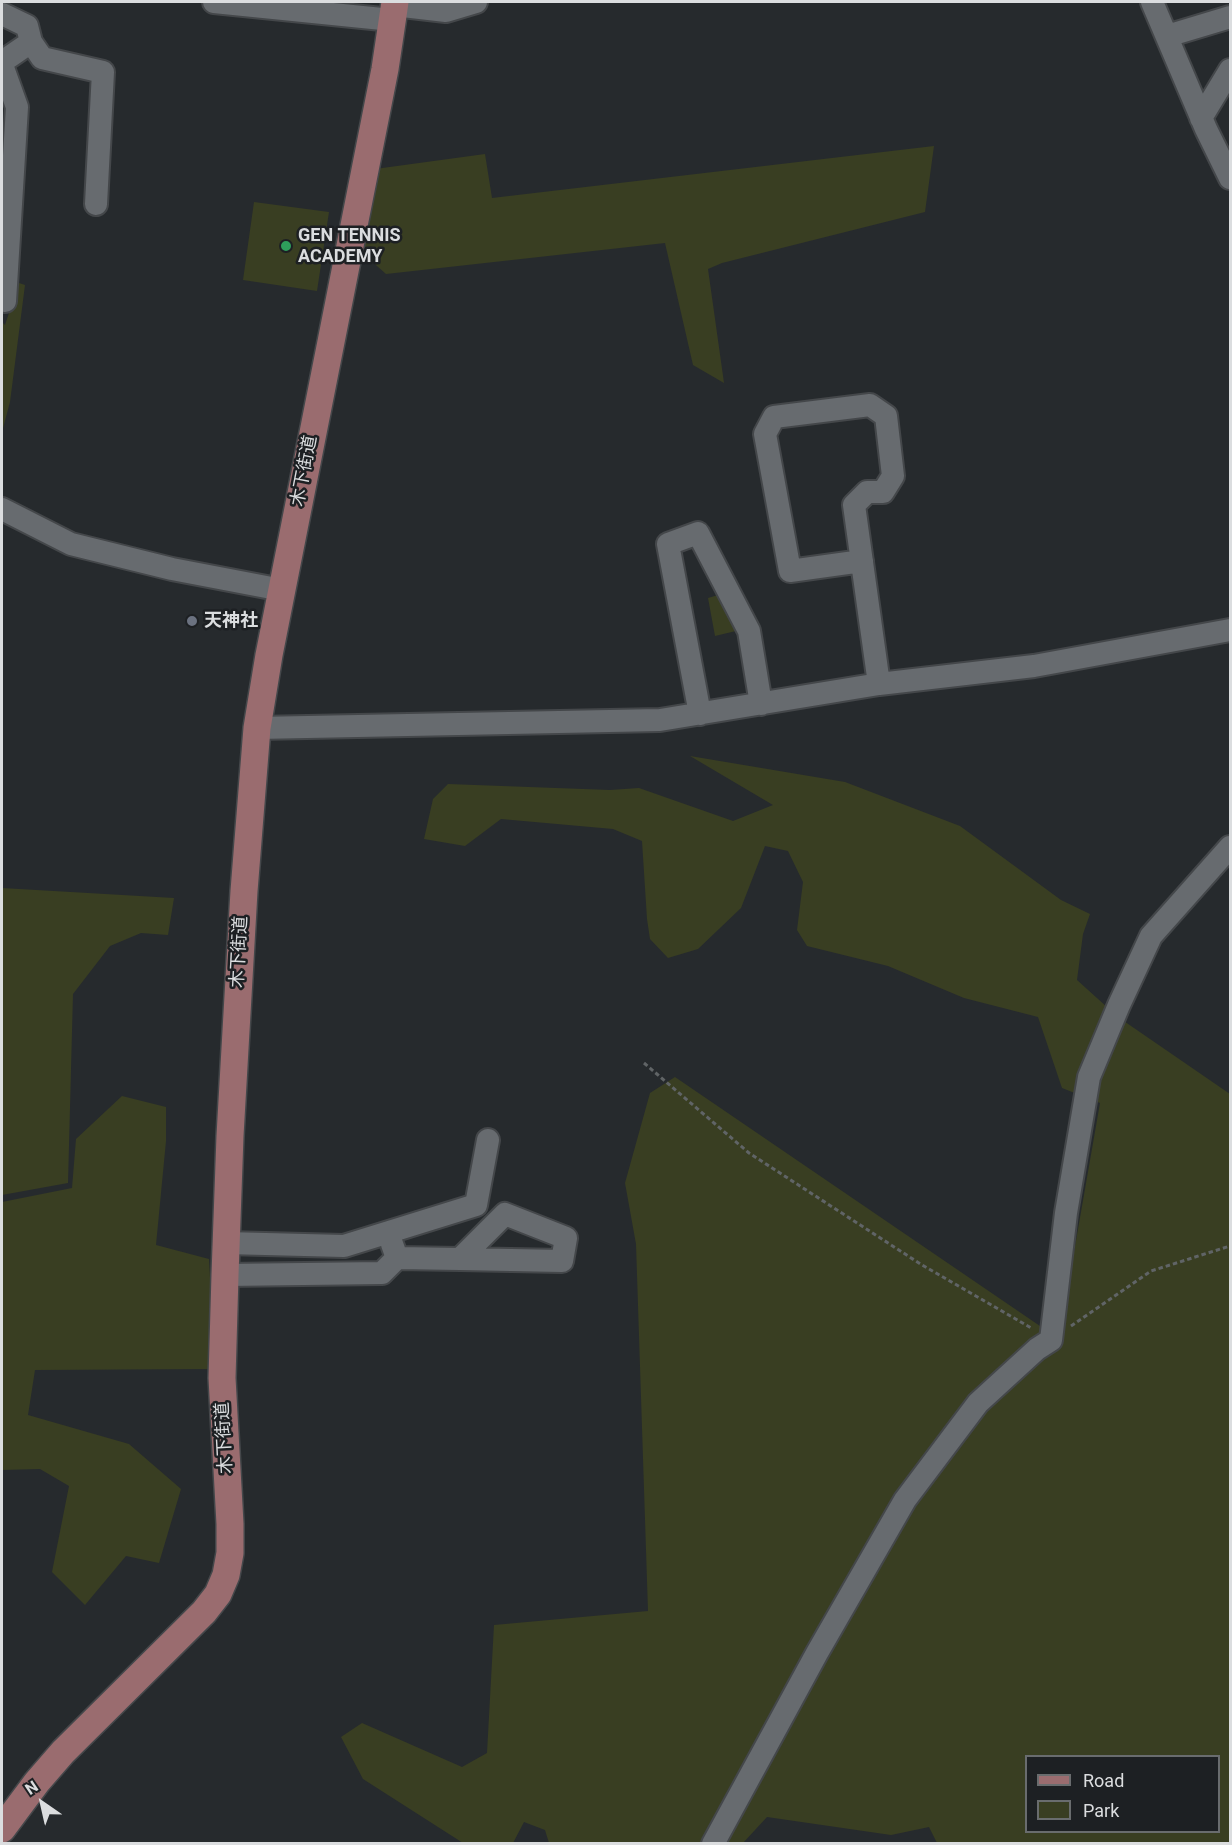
<!DOCTYPE html>
<meta charset="utf-8">
<style>
body{margin:0}
#map{position:relative;width:1232px;height:1845px;overflow:hidden;background:#262a2d;font-family:Roboto,sans-serif}
canvas{display:block}
.frame{position:absolute;inset:0;border:3px solid #dbdddf;pointer-events:none}
.legend{position:absolute;left:1025px;top:1755px;width:195px;height:78px;box-sizing:border-box;background:#1d2023;border:2px solid #696c6e;margin:0;padding:8px 10px;list-style:none;font-size:18px;color:#dbdddf}
.legend li{display:flex;align-items:center;gap:12px;height:30px}
.legend b{width:30px;border:2px solid #696c6e}
.north{position:absolute;left:12px;top:1773px;width:60px;height:60px;-webkit-text-stroke:4px #1d2023;paint-order:stroke;rotate:326deg;font-size:16px;font-weight:700;line-height:24px;text-align:center;color:#dbdddf}
.north::after{content:'';display:block;margin:auto;width:21px;height:27px;background:#dbdddf;clip-path:polygon(50% 0,100% 100%,50% 72%,0 100%)}
</style>
<div id="map">
<canvas width="1232" height="1845"></canvas>
<div class="frame"></div>
<ul class="legend">
<li><b style="height:8px;background:#9a6c6f"></b>Road</li>
<li><b style="height:16px;background:#393e22"></b>Park</li>
</ul>
<div class="north">N</div>
</div>
<script>
const ctx = document.querySelector('canvas').getContext('2d');
ctx.lineJoin = 'round';
function paint(path, color) { ctx.fillStyle = color; ctx.fill(path, 'evenodd'); }
const shape = rows => new Path2D(rows.map(r => 'M' + r).join(''));
function stroke(path, color, width, dash) { ctx.strokeStyle = color; ctx.lineWidth = width; ctx.lineCap = dash ? 'butt' : 'round'; ctx.setLineDash(dash || []); ctx.stroke(path); }
function write(font, color, halo, rows, align = 'center') {
  ctx.font = font + ' Roboto,"Noto Sans JP",sans-serif'; ctx.lineWidth = 5; ctx.setLineDash([]); ctx.textBaseline = 'middle'; ctx.strokeStyle = halo; ctx.fillStyle = color; for (const [text, x, y, turn = 0] of rows) {
    ctx.save(); ctx.translate(x, y); ctx.rotate((+turn || 0) * Math.PI / 180); ctx.textAlign = isNaN(turn) ? turn : align; if (halo) ctx.strokeText(text, 0, 0); ctx.fillText(text, 0, 0); ctx.restore();
  }
}
const green = shape([
 [934,146,925,212,722,263,708,269,724,383,693,365,665,243,386,274,359,250,375,169,485,154,492,198],
 [254,202,329,212,317,291,243,280],
 [19,283,25,285,10,402,2,432,2,322,5,325],
 [725,593,740,630,715,636,708,598],
 [690,756,845,782,960,826,1061,900,1090,914,1083,934,1077,980,1118,1017,1230,1094,1230,1843,937,1843,929,1827,891,1835,767,1817,743,1843,549,1843,545,1830,524,1822,513,1843,463,1843,363,1779,341,1737,362,1723,462,1767,487,1753,494,1625,648,1611,636,1244,625,1183,650,1093,675,1077,1040,1326,1063,1315,1100,1103,1062,1088,1038,1017,964,998,888,966,807,946,797,930,803,882,788,851,765,846,741,908,698,949,668,958,650,939,647,919,642,841,613,829,501,819,465,846,424,839,433,799,448,784,610,790,639,788,733,821,773,805],
 [1026,1756,1218,1756,1218,1832,1026,1832],
 [2,888,174,898,168,935,141,933,110,946,73,994,68,1183,2,1195],
 [122,1096,166,1107,166,1141,156,1245,209,1259,215,1369,35,1370,28,1415,129,1444,181,1489,159,1563,126,1556,85,1605,52,1572,69,1486,40,1469,2,1470,2,1202,72,1188,76,1139]
]);
const path = shape([
 [644,1063,749,1153,922,1265,1033,1329],
 [1071,1326,1151,1271,1230,1246]
]);
const minor = shape([
 [214,2,392,20],
 [1152,2,1206,129,1230,178],
 [394,5,446,11,476,2],
 [2,14,27,26,31,42,2,62],
 [1167,36,1230,17],
 [31,42,42,58,103,72,96,204],
 [2,65,17,107,5,301],
 [1201,118,1230,70],
 [2,509,71,544,172,569,282,590],
 [862,561,790,571,765,434,774,417,870,405,886,416,893,476,883,492,867,492,854,505,879,684],
 [700,714,668,544,698,533,749,631,761,704],
 [257,728,660,720,879,684,1034,666,1230,630],
 [226,1243,344,1246,476,1205,488,1140],
 [397,1258,460,1259,505,1214,566,1238,562,1261,460,1259],
 [225,1275,382,1273,397,1258,392,1244],
 [713,1844,817,1653,905,1500,978,1403,1037,1349,1051,1340,1066,1213,1089,1077,1119,1005,1151,936,1230,847]
]);
const major = shape([
 [2,1829,37,1782,63,1752,204,1612,218,1594,226,1575,230,1553,230,1524,222,1378,225,1275,230,1136,244,891,257,728,269,655,385,69,395,2]
]);
const markers = [
 [286,246,6,"#2e9e5b"],
 [192,621,6,"#6b7280"]
];
const poiNames = [
 ["GEN TENNIS",298,236],
 ["ACADEMY",298,257],
 ["天神社",204,621]
];
const streetNames = [
 ["木下街道",305,471,-79],
 ["木下街道",240,952,-87],
 ["木下街道",225,1438,-93]
];
paint(green, '#393e22');
stroke(minor, '#44474a', 26);
stroke(major, '#44474a', 30);
stroke(path, '#606466', 3, [4.5, 3]);
stroke(minor, '#676b6f', 22);
stroke(major, '#9a6c6f', 27);
for (const [x, y, r, color] of markers) { const dot = new Path2D(); dot.arc(x, y, r, 0, 2 * Math.PI); ctx.fillStyle = color; ctx.fill(dot); stroke(dot, '#1d2023', 2); }
write('bold 18px', '#dbdddf', '#1d2023', poiNames, 'left');
write('18px', '#dbdddf', '#1d2023', streetNames);
</script>
